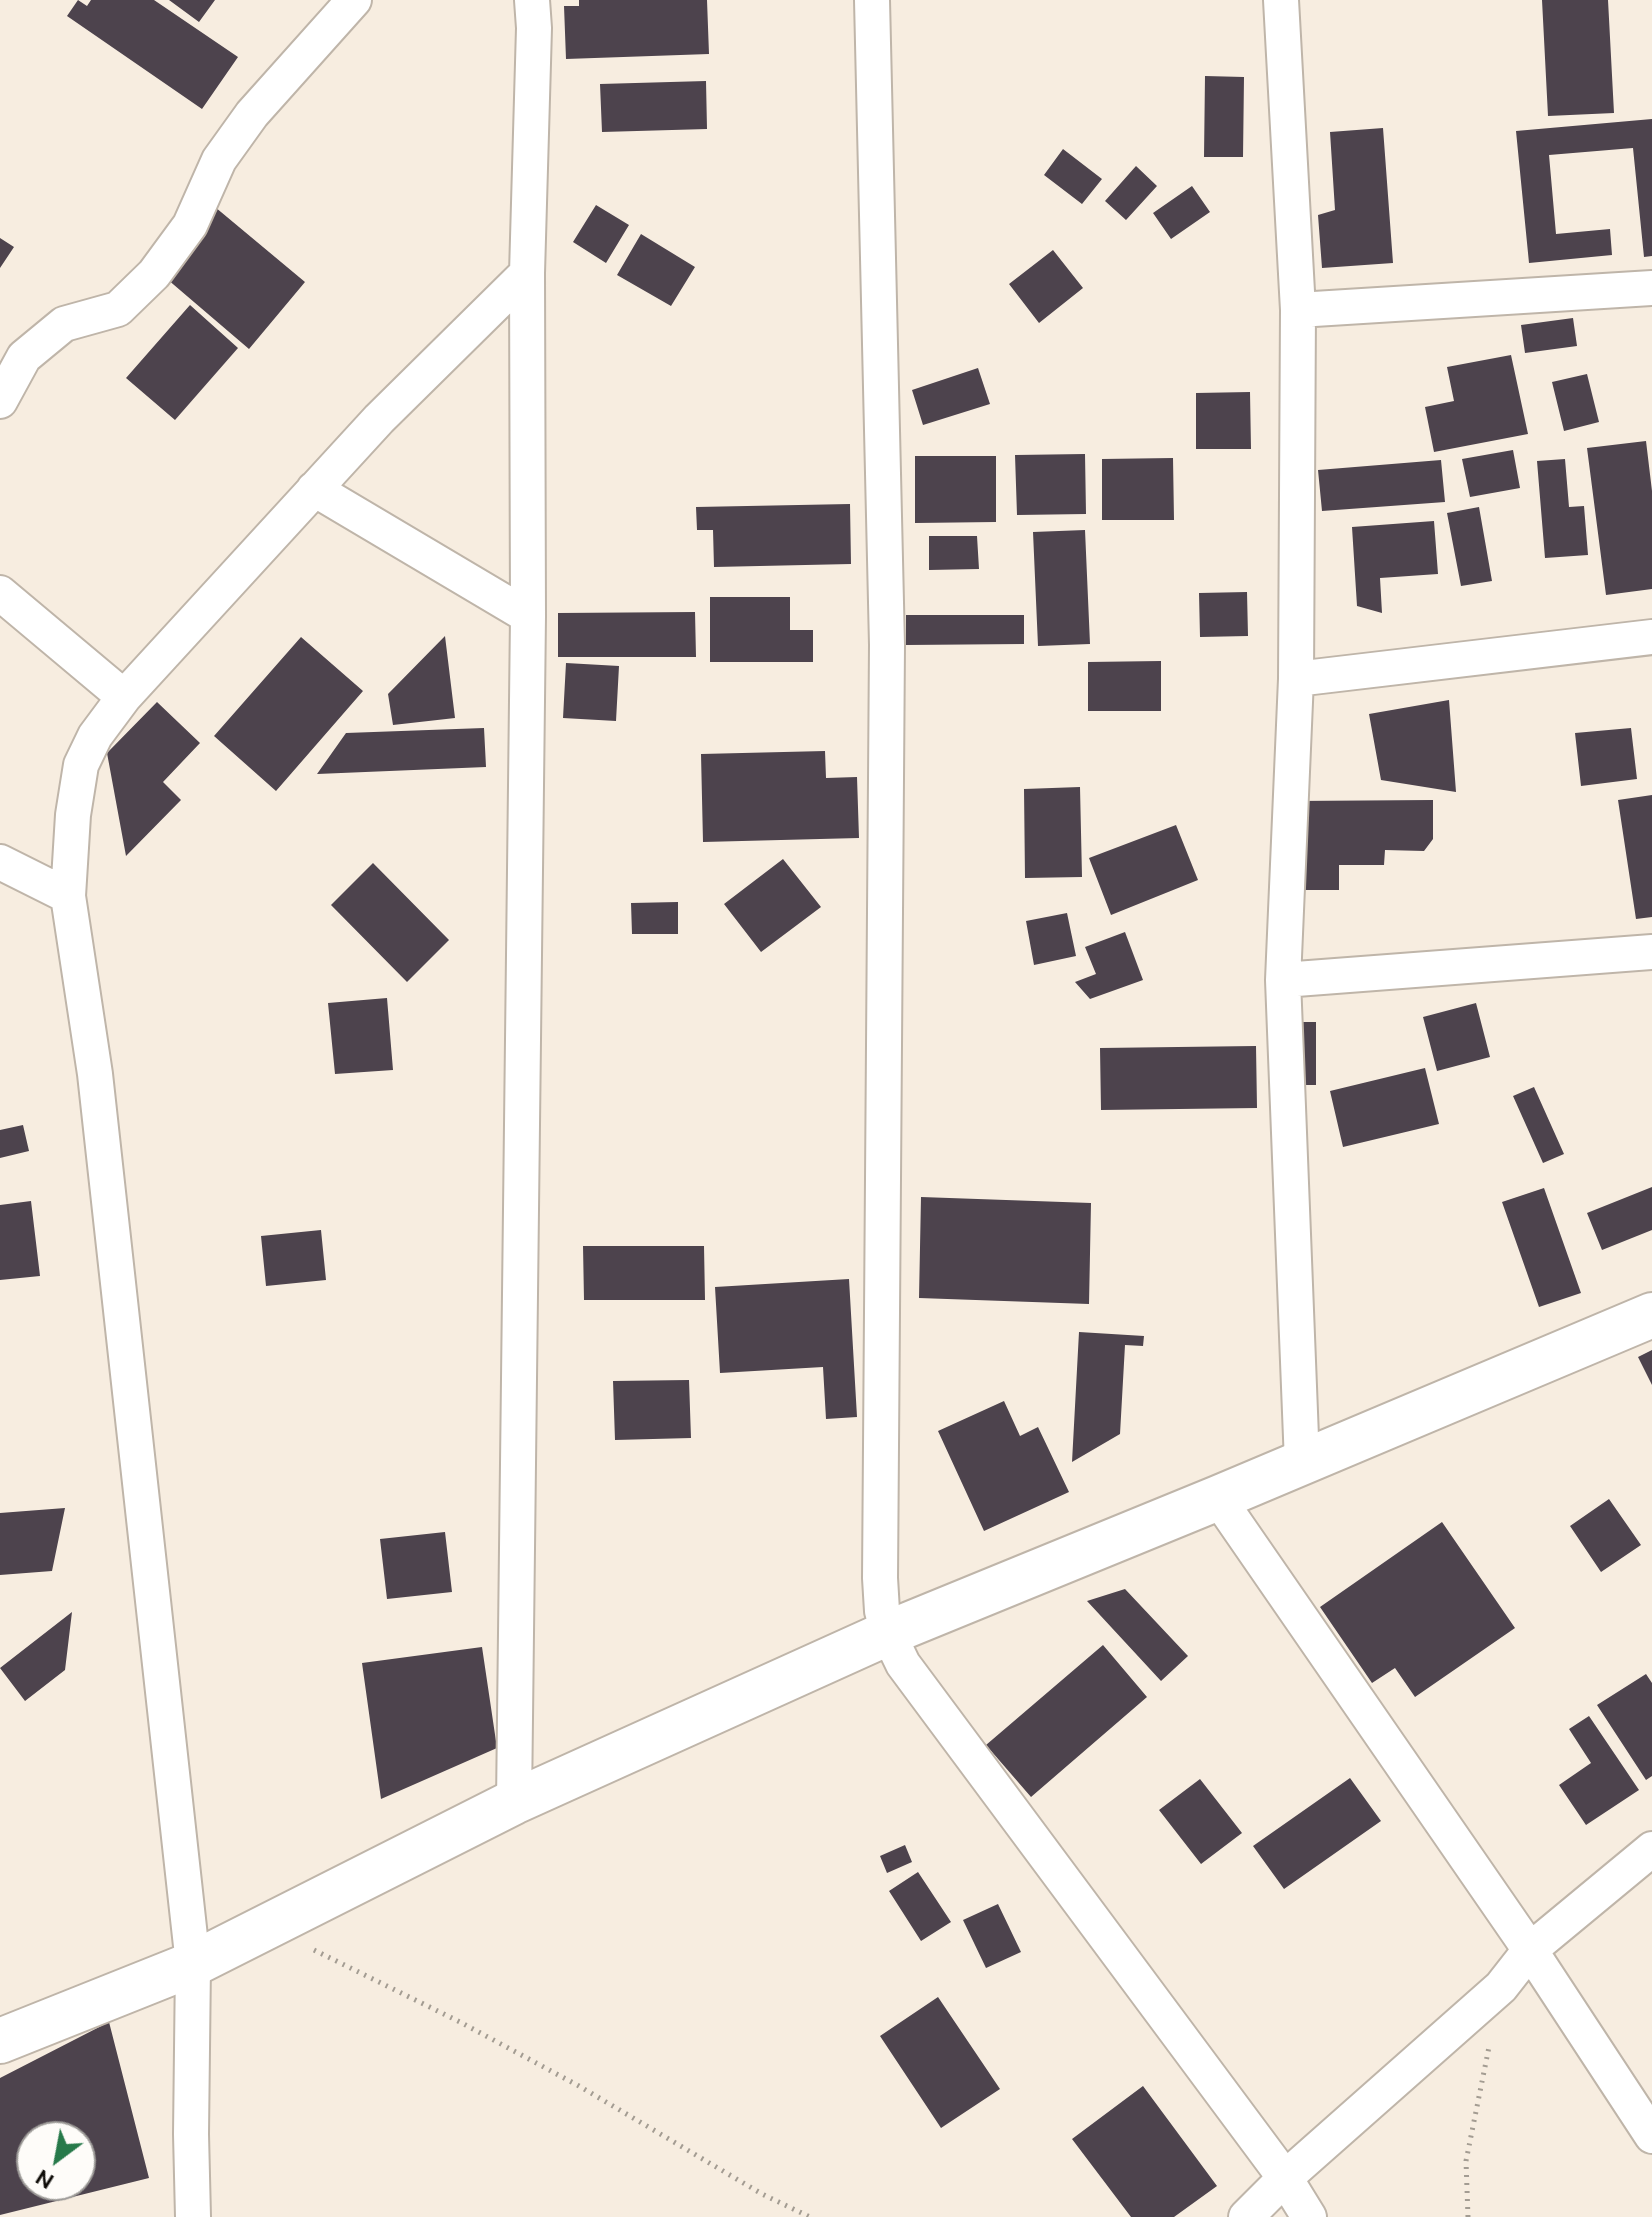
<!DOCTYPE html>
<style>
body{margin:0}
#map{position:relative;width:1652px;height:2217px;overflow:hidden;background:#f7ede0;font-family:Ubuntu,sans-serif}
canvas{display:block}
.north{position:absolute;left:16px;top:2121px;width:80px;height:80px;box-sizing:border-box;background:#fefcf9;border:2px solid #9e9c99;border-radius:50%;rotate:212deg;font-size:22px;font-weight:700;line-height:32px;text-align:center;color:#0f0c08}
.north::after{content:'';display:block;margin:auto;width:28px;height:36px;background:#27794a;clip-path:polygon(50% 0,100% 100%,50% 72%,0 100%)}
</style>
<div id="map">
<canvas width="1652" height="2217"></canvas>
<div class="north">N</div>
</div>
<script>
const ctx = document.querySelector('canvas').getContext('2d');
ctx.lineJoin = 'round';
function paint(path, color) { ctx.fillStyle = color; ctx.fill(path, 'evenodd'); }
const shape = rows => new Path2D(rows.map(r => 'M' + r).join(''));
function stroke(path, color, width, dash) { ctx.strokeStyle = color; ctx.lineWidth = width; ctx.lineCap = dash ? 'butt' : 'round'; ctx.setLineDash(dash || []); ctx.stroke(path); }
const building = shape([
 [78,0,87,6,91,0,154,0,238,57,202,109,67,16],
 [169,0,215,0,199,22],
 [579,0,707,0,709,54,566,59,564,6,579,6],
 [1542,0,1608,0,1614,113,1548,116],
 [1205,76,1244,77,1243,157,1204,157],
 [706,81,707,129,602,132,600,84],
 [1652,119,1652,256,1644,257,1633,148,1549,155,1556,234,1610,229,1612,255,1529,263,1516,131],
 [1383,128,1393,263,1322,268,1318,215,1335,210,1330,132],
 [1063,149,1102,179,1082,204,1044,175],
 [1136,166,1157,186,1126,220,1105,201],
 [1192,186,1210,212,1171,239,1153,213],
 [596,205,629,225,606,263,573,242],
 [215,207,305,282,249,349,160,273],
 [641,234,695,267,671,306,617,275],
 [0,238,14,247,0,268],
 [1053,250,1083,288,1039,323,1009,284],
 [190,305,238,348,175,420,126,378],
 [1573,318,1577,346,1525,353,1521,325],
 [1511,355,1528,434,1434,452,1425,407,1454,401,1447,367],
 [978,368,990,404,923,425,912,390],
 [1587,374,1599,422,1564,431,1552,382],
 [1250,392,1251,449,1196,449,1196,393],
 [1646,441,1652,491,1652,589,1606,595,1587,448],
 [1513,450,1520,488,1470,497,1462,459],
 [1085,454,1086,514,1017,515,1015,455],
 [915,456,996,456,996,522,915,523],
 [1173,458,1174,520,1102,520,1102,459],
 [1565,459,1569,507,1584,506,1588,555,1545,558,1537,461],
 [1441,460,1445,502,1322,511,1318,470],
 [850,504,851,564,714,567,713,530,697,530,696,507],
 [1479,507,1492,581,1461,586,1447,513],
 [1434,521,1438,574,1380,578,1382,613,1357,606,1352,527],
 [1085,530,1090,644,1038,646,1033,532],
 [929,536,977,536,979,569,929,570],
 [1247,592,1248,636,1200,637,1199,593],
 [710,597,790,597,790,630,813,630,813,662,710,662],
 [695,612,696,657,558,657,558,613],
 [906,615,1024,615,1024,644,906,645],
 [445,636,455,718,393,725,388,694],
 [301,637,363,691,276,791,214,736],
 [1161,661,1161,711,1088,711,1088,662],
 [566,663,619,666,616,721,563,718],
 [1449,700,1456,792,1381,780,1369,714],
 [157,702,200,743,163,782,181,800,126,856,107,753],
 [484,728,486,767,317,774,346,733],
 [1631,728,1637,779,1581,786,1575,733],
 [825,751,826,778,857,777,859,838,703,842,701,754],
 [1080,787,1082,877,1025,878,1024,789],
 [1652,795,1652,917,1636,919,1618,800],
 [1433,800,1433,839,1424,851,1385,850,1384,865,1339,865,1339,890,1296,890,1294,801],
 [1176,825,1198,880,1111,915,1089,858],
 [783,859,821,907,761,952,724,904],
 [373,863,449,940,407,982,331,905],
 [678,902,678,934,632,934,631,903],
 [1067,913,1076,956,1034,965,1026,921],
 [1125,932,1143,980,1090,999,1075,982,1096,974,1085,947],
 [387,998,393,1070,335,1074,328,1003],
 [1476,1003,1490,1057,1437,1071,1423,1017],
 [1294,1022,1316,1022,1316,1085,1294,1085],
 [1256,1046,1257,1108,1101,1110,1100,1048],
 [1425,1068,1439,1124,1343,1147,1330,1091],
 [1534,1087,1564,1154,1543,1163,1513,1096],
 [23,1125,29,1151,0,1158,0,1130],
 [1652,1187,1652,1230,1602,1250,1587,1213],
 [1544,1188,1581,1293,1539,1307,1502,1202],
 [921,1197,1091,1203,1089,1304,919,1298],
 [31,1201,40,1276,0,1280,0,1205],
 [321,1230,326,1280,266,1286,261,1236],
 [583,1246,704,1246,705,1300,584,1300],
 [849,1279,857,1417,826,1419,823,1367,720,1373,715,1287],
 [1079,1332,1144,1336,1143,1346,1125,1345,1120,1434,1072,1462],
 [1652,1350,1652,1385,1638,1357],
 [689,1380,691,1438,615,1440,613,1381],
 [1004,1401,1020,1436,1038,1427,1069,1492,984,1531,938,1431],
 [1609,1499,1641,1545,1601,1572,1570,1526],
 [65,1508,52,1571,0,1575,0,1513],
 [1442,1522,1515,1628,1415,1697,1395,1668,1372,1683,1320,1607],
 [445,1532,452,1592,387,1599,380,1539],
 [1125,1589,1188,1656,1161,1681,1087,1601],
 [72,1612,65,1670,25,1701,0,1668],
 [1103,1645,1147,1697,1031,1797,986,1745],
 [482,1647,497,1748,381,1799,362,1663],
 [1646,1674,1652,1683,1652,1776,1646,1780,1597,1705],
 [1589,1716,1639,1790,1586,1825,1559,1785,1591,1763,1569,1729],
 [1350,1778,1381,1821,1284,1889,1253,1846],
 [1200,1779,1242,1833,1201,1864,1159,1810],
 [905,1845,912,1862,887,1873,880,1856],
 [918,1872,951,1922,921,1941,889,1891],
 [998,1904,1021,1952,986,1968,963,1920],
 [938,1997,1000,2089,941,2128,880,2036],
 [109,2022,149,2178,0,2215,0,2078],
 [32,2137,80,2137,80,2185,32,2185],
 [1143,2086,1217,2186,1174,2217,1131,2217,1072,2139]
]);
const path = shape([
 [314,1950,460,2022,579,2086,762,2194,810,2217],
 [1468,2217,1466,2161,1489,2047]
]);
const street = shape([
 [872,0,887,645,880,1578,882,1611,888,1633,903,1664,1285,2178,1309,2217],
 [1281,0,1298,310,1296,679,1283,980,1302,1463],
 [1298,310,1652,288],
 [0,401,24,357,64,324,118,309,154,274,190,225,219,160,252,114,354,0],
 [314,489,528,616],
 [0,593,124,697],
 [1296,679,1652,637],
 [0,862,68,896],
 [1283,980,1652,952],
 [1218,1498,1530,1950,1652,2136],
 [514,1802,528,616,527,273,534,28,532,0],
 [193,2217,191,2134,193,1964,95,1074,68,896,73,815,81,765,95,736,124,697,379,419,527,273],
 [1246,2217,1285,2178,1501,1987,1530,1950,1652,1849]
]);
const secondary = shape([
 [0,2041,193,1964,514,1802,888,1633,1218,1498,1652,1315]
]);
paint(building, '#4d434d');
stroke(street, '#bfb5a9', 38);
stroke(secondary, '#bfb5a9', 48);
stroke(path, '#a39c92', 5, [2, 6]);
stroke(street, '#fff', 34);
stroke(secondary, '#fff', 44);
</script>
